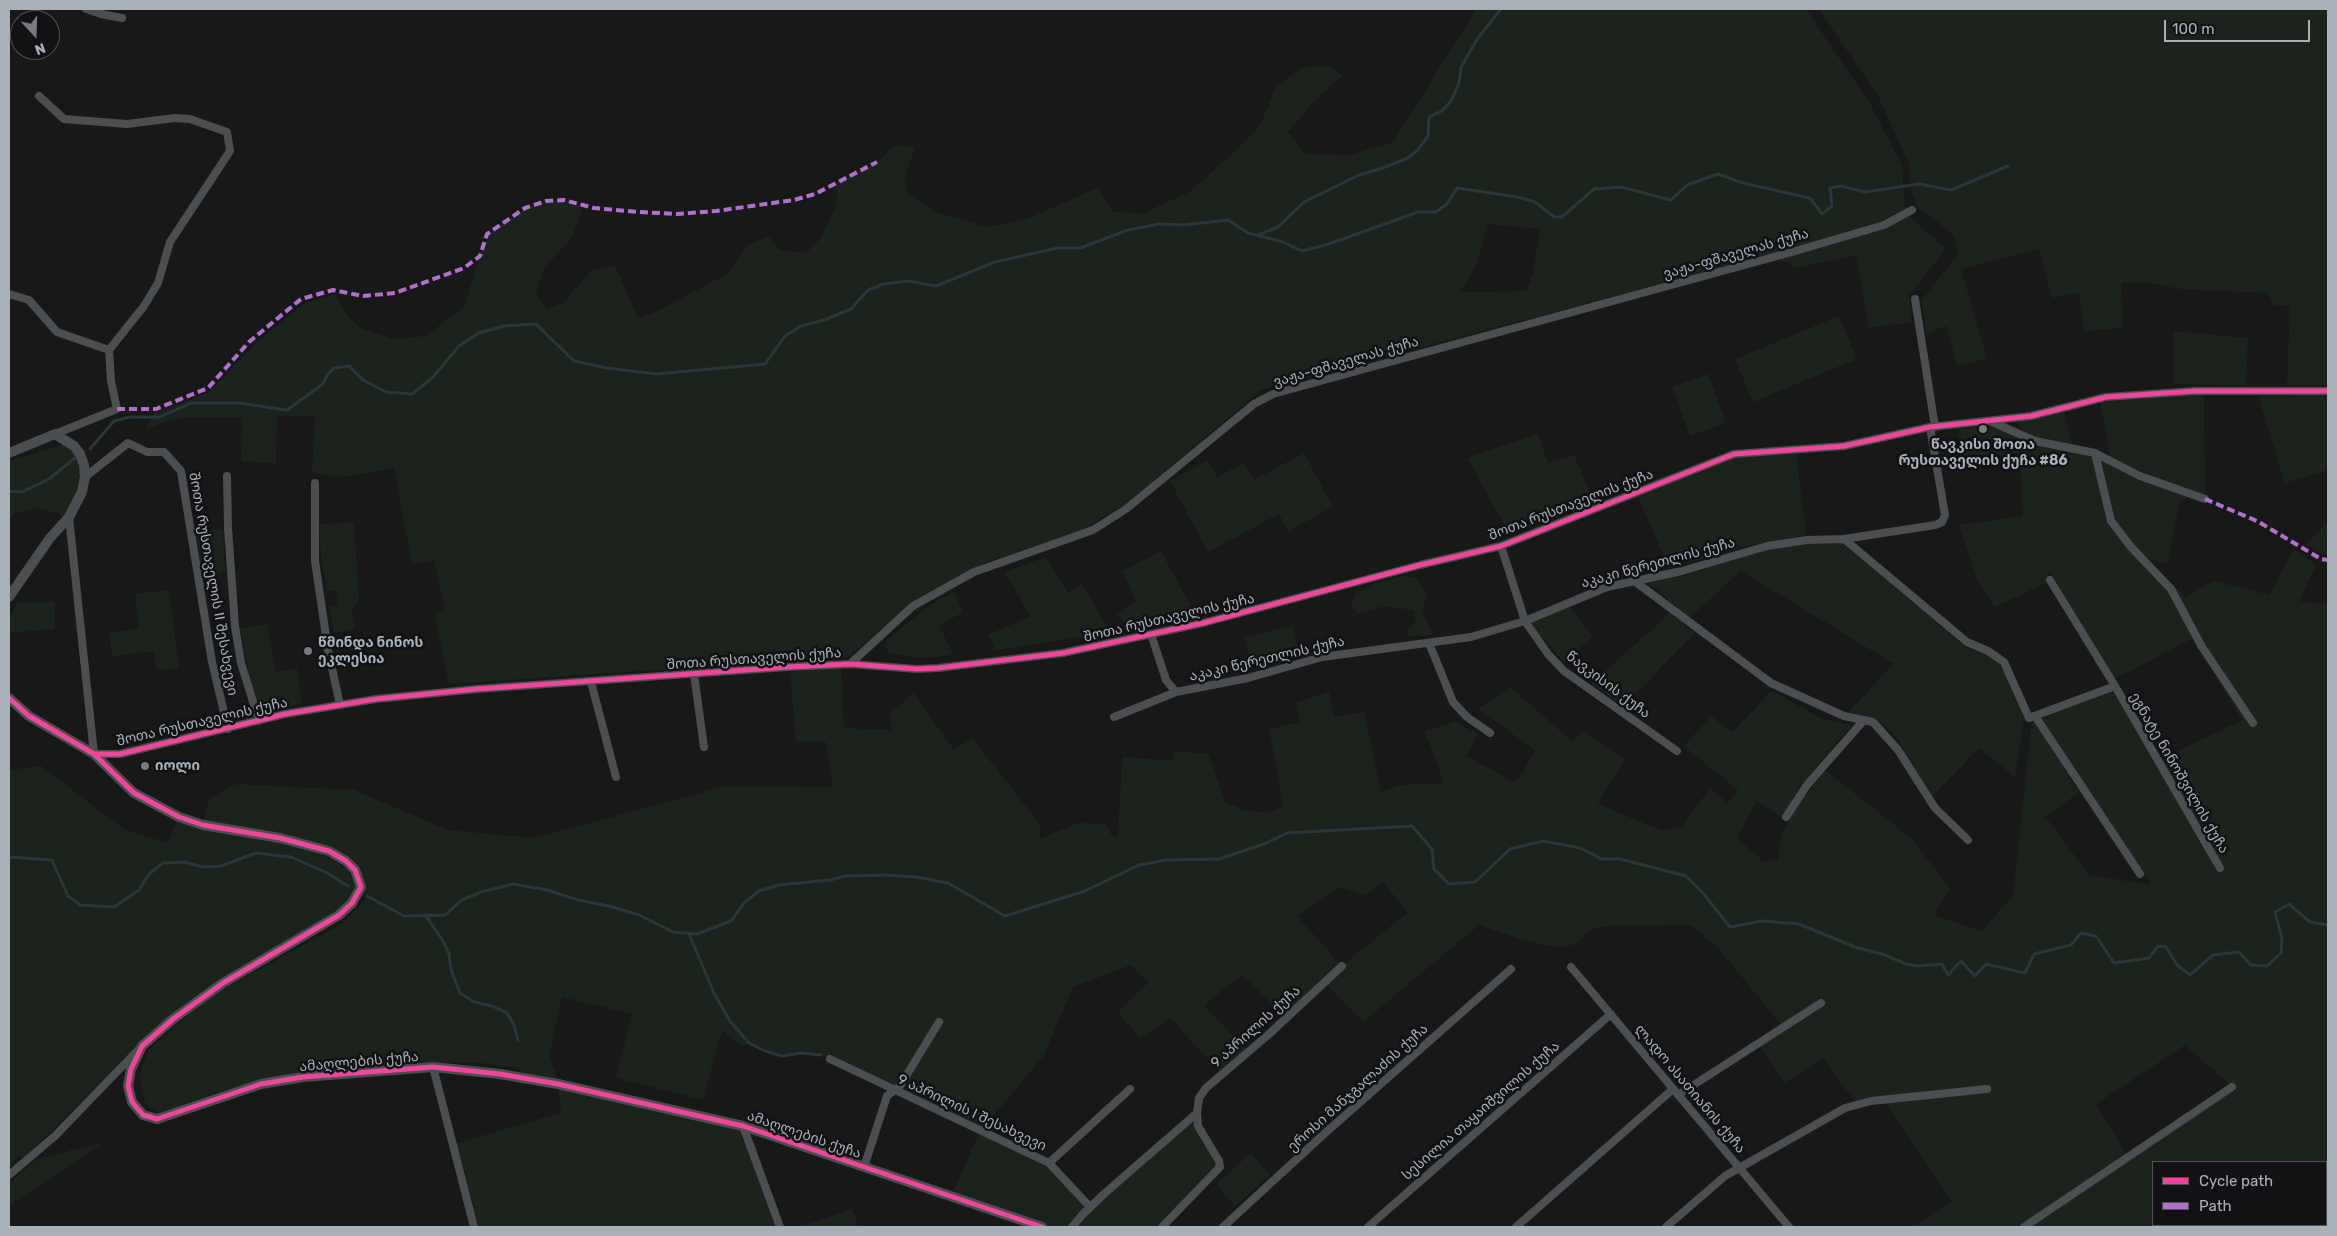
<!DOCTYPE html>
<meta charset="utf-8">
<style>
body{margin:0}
#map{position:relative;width:2337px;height:1236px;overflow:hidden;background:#181819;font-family:Rubik,sans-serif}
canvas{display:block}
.frame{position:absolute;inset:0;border:10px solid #a8b1ba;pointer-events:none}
.legend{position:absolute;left:2152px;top:1161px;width:175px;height:65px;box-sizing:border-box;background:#121215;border:1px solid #4e5257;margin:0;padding:6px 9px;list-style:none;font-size:15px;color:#a8b1ba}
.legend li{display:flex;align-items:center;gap:10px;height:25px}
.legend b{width:25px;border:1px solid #4e5257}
.north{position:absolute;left:10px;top:10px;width:50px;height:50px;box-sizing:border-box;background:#121215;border:1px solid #4e5257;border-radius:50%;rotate:160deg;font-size:14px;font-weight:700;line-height:20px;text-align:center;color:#a8b1ba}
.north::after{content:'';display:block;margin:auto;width:18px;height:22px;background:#767b82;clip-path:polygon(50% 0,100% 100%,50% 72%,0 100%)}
.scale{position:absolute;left:2164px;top:20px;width:146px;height:22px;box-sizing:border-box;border:2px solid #a8b1ba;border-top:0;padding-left:6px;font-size:15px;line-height:18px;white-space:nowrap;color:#a8b1ba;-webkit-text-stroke:4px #121215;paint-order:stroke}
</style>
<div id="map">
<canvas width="2337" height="1236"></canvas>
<div class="frame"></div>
<ul class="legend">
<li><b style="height:6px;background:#ed469a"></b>Cycle path</li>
<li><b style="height:6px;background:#b36fd0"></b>Path</li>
</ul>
<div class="north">N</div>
<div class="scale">100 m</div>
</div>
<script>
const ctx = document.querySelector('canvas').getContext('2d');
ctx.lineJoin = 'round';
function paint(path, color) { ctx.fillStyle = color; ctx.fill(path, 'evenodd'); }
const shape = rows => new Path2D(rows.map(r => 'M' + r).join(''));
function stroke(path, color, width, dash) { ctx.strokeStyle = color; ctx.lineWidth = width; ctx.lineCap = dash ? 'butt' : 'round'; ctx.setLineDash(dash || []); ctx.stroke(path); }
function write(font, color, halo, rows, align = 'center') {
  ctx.font = font + ' Rubik,"Noto Sans Georgian",sans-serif'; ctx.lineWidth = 5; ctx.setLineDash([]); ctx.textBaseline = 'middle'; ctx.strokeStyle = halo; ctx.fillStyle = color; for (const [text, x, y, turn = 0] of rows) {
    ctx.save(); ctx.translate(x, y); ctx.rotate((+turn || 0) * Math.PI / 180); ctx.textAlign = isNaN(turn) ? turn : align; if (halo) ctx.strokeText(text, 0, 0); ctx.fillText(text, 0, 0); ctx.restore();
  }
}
const green = shape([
 [1476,9,1806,9,1870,104,1902,165,1905,209,1879,222,1798,247,1261,390,1126,504,1079,531,984,563,913,601,860,648,847,657,449,684,434,613,445,611,434,560,412,565,394,468,342,477,312,472,315,416,277,416,276,464,241,461,242,417,185,417,164,422,145,430,155,412,208,393,253,346,303,304,335,294,346,314,362,329,392,339,426,336,464,307,487,234,525,208,546,201,564,200,583,205,572,238,544,268,536,294,547,309,563,303,591,271,615,265,638,318,657,311,727,274,748,244,769,237,779,250,806,253,821,238,837,203,836,182,877,162,896,144,915,147,905,176,908,193,939,213,988,227,1027,219,1097,188,1113,212,1144,213,1191,191,1242,144,1261,124,1276,86,1303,67,1330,66,1343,75,1315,100,1288,132,1306,154,1350,155,1393,142],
 [1488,224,1540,229,1533,274,1526,291,1460,292,1477,264],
 [1819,9,2328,9,2328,385,2287,385,2290,306,2274,305,2268,293,2181,289,2143,282,2121,283,2123,328,2084,331,2079,293,2052,298,2039,249,1961,269,1987,359,1957,366,1947,326,1927,333,1921,301,1959,253,1953,234,1917,206,1911,190,1909,164,1879,98],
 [1909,216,1946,249,1909,296,1912,322,1869,328,1856,255,1796,268,1779,259,1883,229],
 [1839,316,1857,359,1753,402,1735,359],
 [2173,331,2248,338,2246,385,2173,384],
 [1708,374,1726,423,1690,436,1672,387],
 [2204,394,2205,495,2161,480,2111,457,2100,402],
 [2328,394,2328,470,2285,483,2258,396],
 [2064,413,2072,445,2037,438,2026,433,2020,427,2018,422],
 [1991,426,2032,445,2093,456,2107,524,2156,579,2157,570,2186,597,2213,581,2269,595,2294,549,2316,565,2299,601,2328,604,2328,1227,1915,1227,1952,1201,1883,1100,1856,1103,1823,1058,1784,1083,1758,1044,1783,1027,1719,949,1691,925,1611,926,1591,929,1575,944,1560,948,1522,940,1479,925,1363,1022,1325,982,1286,1018,1242,975,1204,1005,1249,1052,1222,1074,1170,1018,1140,1039,1118,1012,1149,982,1131,965,1073,987,1044,1055,981,1131,1049,1163,1090,1207,1197,1113,1198,1126,1220,1167,1162,1227,1042,1227,951,1197,980,1131,821,1055,801,1053,782,1056,765,1051,749,1043,743,1047,722,1030,703,1100,616,1078,632,1014,562,997,549,1056,559,1084,743,1126,780,1227,479,1227,457,1143,561,1113,558,1084,529,1079,517,1068,481,1063,399,1061,307,1071,223,1090,157,1113,145,1103,139,1076,148,1050,208,998,343,923,368,897,361,887,355,870,329,851,203,825,209,799,236,784,354,790,448,830,534,838,726,786,833,787,826,742,796,742,790,672,841,667,844,728,892,730,889,714,914,693,954,750,972,738,1040,824,1040,839,1078,823,1106,824,1111,835,1118,836,1122,757,1173,761,1173,751,1208,754,1225,802,1243,810,1267,813,1283,806,1269,729,1300,722,1296,703,1329,692,1334,717,1364,712,1381,792,1399,785,1444,783,1425,731,1456,721,1478,734,1467,756,1514,782,1523,772,1535,750,1478,709,1510,687,1572,741,1583,730,1625,759,1598,804,1663,831,1682,827,1710,788,1728,803,1738,790,1684,746,1711,716,1733,732,1771,691,1823,719,1852,725,1801,785,1781,817,1757,801,1737,838,1764,862,1778,859,1781,836,1802,792,1806,795,1825,770,1910,837,1950,888,1934,915,1982,931,2013,895,2032,721,2035,721,2079,793,2045,816,2089,875,2152,885,2041,719,2113,691,2167,783,2173,779,2162,759,2242,720,2193,638,2115,679,2052,574,2047,573,2046,583,1995,607,1976,577,1959,525,2023,516,2019,453,1960,462,1958,429],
 [1384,882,1407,913,1342,966,1297,916,1339,887,1365,896],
 [2185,1045,2232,1086,2128,1157,2096,1104],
 [2153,1162,2326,1162,2326,1225,2153,1225],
 [1538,434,1548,463,1574,455,1594,502,1510,535,1467,458],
 [63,445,74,450,82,462,82,479,73,504,64,515,38,508,14,514,9,520,9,461],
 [1304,453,1333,507,1288,531,1279,514,1208,552,1170,481,1208,460,1217,477,1244,463,1254,480],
 [1796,454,1806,535,1749,545,1669,568,1638,497,1736,457],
 [2100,459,2137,479,2188,497,2179,503,2168,564,2147,559,2114,521],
 [354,522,359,599,352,609,355,629,334,633,329,607,338,605,336,590,328,591,321,558,319,524],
 [2328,522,2328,556,2305,544],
 [196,529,223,530,225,572,202,578],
 [1842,543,1965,647,1988,656,2003,666,2024,719,2015,777,1979,748,1931,797,1898,739,1876,718,1847,713,1894,664,1741,571,1689,618,1646,580,1683,576,1765,550,1801,544],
 [1161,551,1194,612,1128,626,1117,614,1136,602,1123,571],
 [1046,557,1068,593,1082,584,1111,633,995,650,988,635,1031,616,1004,572],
 [1405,576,1416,578,1427,593,1422,612,1431,630,1432,635,1409,636,1406,630,1412,627,1416,620,1413,610,1385,606,1358,614,1351,606,1356,593,1375,583],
 [169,590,179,668,157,671,154,651,112,656,109,633,139,629,135,594],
 [954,592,963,612,939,626,954,655,922,658,889,653,885,647,887,640,927,607],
 [17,602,55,602,55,629,9,633,9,619],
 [1569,606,1593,637,1564,663,1530,623],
 [1670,613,1695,633,1624,706,1591,684],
 [267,624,276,672,297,668,302,703,260,713,253,693,240,628],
 [1293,626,1298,650,1251,661,1245,637],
 [41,766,125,830,168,843,177,820,313,849,346,868,357,886,354,894,340,911,259,956,194,997,137,1045,24,1158,18,1156,9,1168,9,770],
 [104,1142,9,1206,9,1184,37,1159],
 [1251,1153,1270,1175,1235,1206,1216,1184],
 [852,1209,858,1227,800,1227]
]);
const stream = shape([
 [1258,235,1278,227,1304,202,1359,175,1380,169,1406,159,1417,151,1428,136,1429,117,1442,111,1451,101,1459,83,1461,67,1478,38,1501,9],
 [90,449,114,421,130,417,160,417,191,403,239,403,287,410,323,384,328,374,334,368,349,366,363,380,386,392,412,394,432,378,459,346,479,333,504,326,536,324,574,361,607,368,656,374,765,364,785,336,801,326,824,320,851,309,868,290,884,284,908,281,936,286,995,262,1057,248,1080,248,1128,230,1160,224,1184,225,1228,220,1248,233,1283,242,1302,251,1329,244,1418,212,1436,212,1447,204,1457,188,1518,197,1535,202,1554,217,1562,217,1594,189,1621,187,1671,200,1687,185,1718,174,1743,183,1810,198,1822,214,1832,206,1830,188,1841,186,1865,192,1919,184,1951,190,2008,166],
 [9,491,22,492,49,479,75,458],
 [9,857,52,860,68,896,80,905,114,907,139,890,149,874,163,863,184,862,203,867,221,866,256,853,291,857,327,873,348,886],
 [367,896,404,916,445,915,462,900,481,892,513,884,547,890,578,900,609,906,639,915,673,932,697,934,731,921,745,902,759,891,779,885,830,880,846,876,886,875,916,877,948,883,1005,916,1085,891,1139,865,1166,860,1219,859,1264,844,1287,833,1412,826,1432,849,1434,869,1449,884,1475,882,1510,849,1543,841,1580,848,1602,859,1620,859,1686,876,1703,893,1730,927,1762,921,1799,924,1855,947,1885,955,1906,964,1917,966,1942,964,1948,975,1961,961,1975,976,1986,964,2025,973,2034,954,2071,945,2081,933,2096,936,2114,963,2149,958,2158,946,2166,947,2177,965,2190,975,2213,955,2239,952,2251,965,2267,966,2281,953,2282,938,2275,912,2289,904,2310,922,2328,925],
 [426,916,443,941,449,954,451,970,460,993,474,1002,492,1006,507,1013,514,1025,518,1040],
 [689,934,714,993,730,1021,749,1043,765,1051,782,1056,801,1053,821,1055]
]);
const minor = shape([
 [86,9,101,14,122,18],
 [39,96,64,119,127,124,175,118,190,119,227,132,230,151,170,242,158,283,144,306,109,350,111,381,117,409,55,434],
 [9,294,29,300,57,332,109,350],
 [1915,299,1935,427],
 [1990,421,2035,441,2095,453,2140,476,2205,499],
 [2095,453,2111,521,2131,547,2171,589,2202,647,2253,723],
 [227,476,228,528,235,626,241,663,259,721],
 [85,477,128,443,147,452,164,452,181,471,212,662,228,729],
 [315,483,315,561,328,650,340,705],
 [69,517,94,754,120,754,285,714,376,699,477,689,787,667,850,664,917,669,938,668,1063,653,1203,623,1420,565,1501,546,1734,454,1844,446,1930,427,2031,416,2106,397,2195,391,2328,391],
 [1844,539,1967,642,1988,651,2004,662,2029,718,2115,686,2220,868],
 [1501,546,1525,621,1548,654,1564,671,1677,751],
 [1633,580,1771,683,1844,716,1873,722,1898,750,1935,808,1968,840],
 [2050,580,2115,686],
 [1151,634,1166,680,1176,692],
 [1429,643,1453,702,1467,717,1490,733],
 [850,664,913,606,974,572,1093,530,1126,509,1254,404,1273,394,1792,252,1884,225,1912,210],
 [694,674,704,747],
 [591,682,616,777],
 [2035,716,2140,874],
 [1114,717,1176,692,1248,678,1322,657,1471,637,1525,621,1607,587,1682,571,1767,546,1807,540,1844,539,1935,525,1942,522,1945,515,1930,427],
 [1786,817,1807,785,1864,720],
 [1571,967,1789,1227],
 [830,1059,1049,1163,1090,1207],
 [433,1067,474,1227],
 [1678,1095,1821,1003],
 [743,1126,780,1227],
 [1049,1163,1130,1089],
 [864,1167,887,1096,900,1086,939,1022],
 [9,1175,55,1136,137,1051],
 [1072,1227,1083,1214,1105,1193,1197,1113],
 [1162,1227,1220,1167,1219,1161,1198,1126,1197,1113,1199,1098,1206,1088,1268,1035,1342,966],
 [1223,1227,1324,1134,1511,969],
 [1368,1227,1611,1014],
 [1516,1227,1673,1089],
 [1666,1227,1725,1176,1845,1108,1871,1101,1987,1089],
 [2024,1227,2232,1087]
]);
const tertiary = shape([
 [9,453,55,434,74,446,80,454,84,465,85,477,82,492,69,517,50,538,9,597],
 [9,698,29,716,94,754,134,793,179,817,203,825,280,838,329,851,346,861,355,870,361,887,352,903,339,915,223,983,173,1019,142,1046,131,1069,128,1086,132,1102,143,1115,157,1119,261,1084,303,1077,433,1067,500,1074,558,1084,743,1126,1042,1227]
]);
const quiet = shape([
 [117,409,156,409,208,388,249,342,301,299,333,290,363,296,395,293,464,268,480,256,487,234,525,208,546,201,564,200,594,208,639,212,677,214,716,211,794,200,815,194,877,162],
 [2205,499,2257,521,2321,559,2328,560]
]);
const cycleway = shape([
 [9,698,29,716,94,754,120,754,285,714,376,699,477,689,787,667,850,664,917,669,938,668,1063,653,1203,623,1420,565,1501,546,1734,454,1844,446,1930,427,2031,416,2106,397,2195,391,2328,391],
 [94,754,134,793,179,817,203,825,280,838,329,851,346,861,355,870,361,887,352,903,339,915,223,983,173,1019,142,1046,131,1069,128,1086,132,1102,143,1115,157,1119,261,1084,303,1077,433,1067,500,1074,558,1084,743,1126,1042,1227]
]);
const markers = [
 [1983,429,5,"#767b82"],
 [308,651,5,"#767b82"],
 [145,766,5,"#767b82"]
];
const streetNames = [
 ["ვაჟა-ფშაველას ქუჩა",1736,254,-16],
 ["ვაჟა-ფშაველას ქუჩა",1346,362,-16],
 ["შოთა რუსთაველის ქუჩა",1571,505,-21],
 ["აკაკი წერეთლის ქუჩა",1658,563,-15],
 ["შოთა რუსთაველის II შესახვევი",213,584,80],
 ["შოთა რუსთაველის ქუჩა",1169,618,-13],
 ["შოთა რუსთაველის ქუჩა",754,659,-4],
 ["აკაკი წერეთლის ქუჩა",1267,659,-13],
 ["წავკისის ქუჩა",1608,685,37],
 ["შოთა რუსთაველის ქუჩა",202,722,-13],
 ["ეგნატე ნინოშვილის ქუჩა",2179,773,60],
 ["9 აპრილის ქუჩა",1256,1027,-42],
 ["ამაღლების ქუჩა",359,1062,-5],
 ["ეროსი მანჯგალაძის ქუჩა",1358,1088,-42],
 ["ლადო ასათიანის ქუჩა",1690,1089,50],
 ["სესილია თაყაიშვილის ქუჩა",1481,1111,-41],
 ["9 აპრილის I შესახვევი",972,1113,25],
 ["ამაღლების ქუჩა",804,1135,19]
];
const poiNames = [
 ["წავკისი შოთა",1983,445,"center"],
 ["რუსთაველის ქუჩა #86",1983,461,"center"],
 ["წმინდა ნინოს",318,643],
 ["ეკლესია",318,659],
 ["იოლი",155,766]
];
paint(green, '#1c231c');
stroke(stream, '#2a373c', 3);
stroke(minor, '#4c4f52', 8);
stroke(tertiary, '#4c4f52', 10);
stroke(quiet, '#b36fd0', 4, [8, 4]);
stroke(cycleway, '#ed469a', 5);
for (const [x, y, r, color] of markers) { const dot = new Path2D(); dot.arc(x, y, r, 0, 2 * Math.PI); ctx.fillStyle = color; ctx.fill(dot); stroke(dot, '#121215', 2); }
write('14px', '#a8b1ba', '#121215', streetNames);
write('bold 14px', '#a8b1ba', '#121215', poiNames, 'left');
</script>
